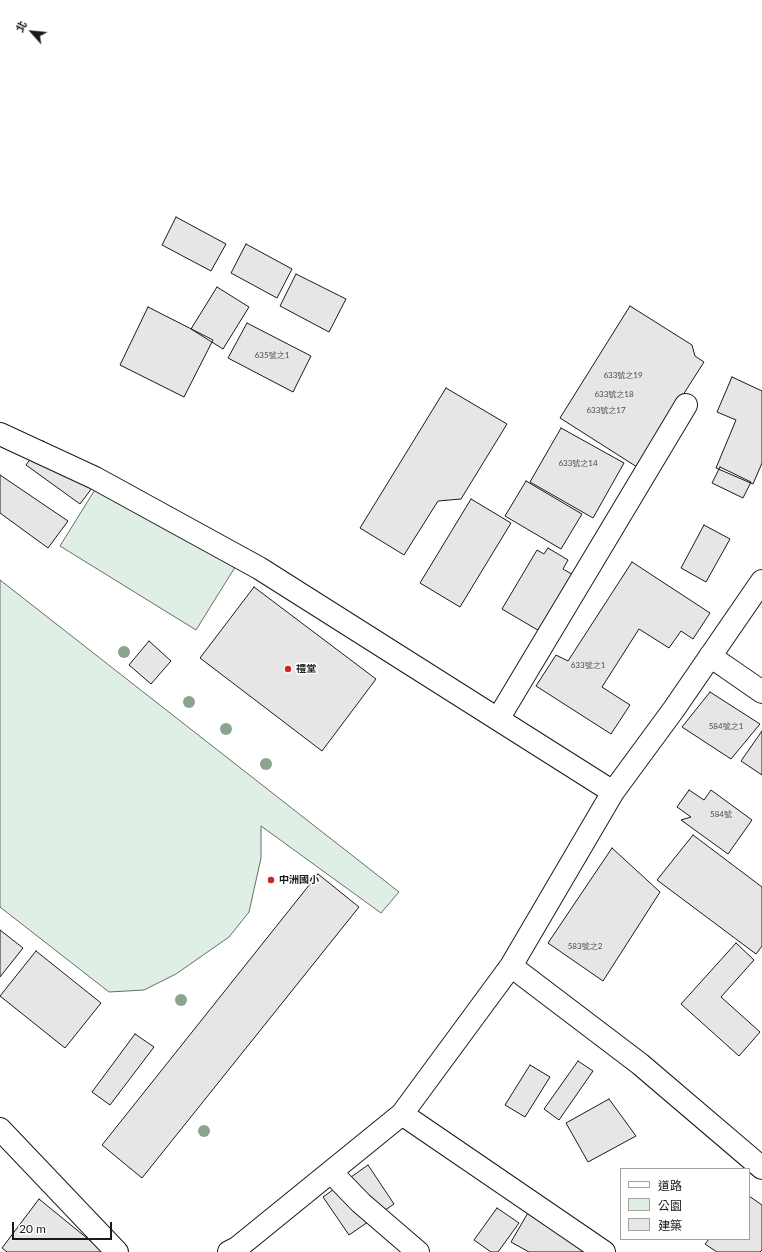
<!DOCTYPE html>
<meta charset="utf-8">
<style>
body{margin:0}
#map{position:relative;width:762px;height:1252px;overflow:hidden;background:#fff;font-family:Lato,"Noto Sans TC",sans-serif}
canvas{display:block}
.legend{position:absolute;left:620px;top:1168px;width:130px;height:72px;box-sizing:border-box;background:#fff;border:1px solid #a3a3a3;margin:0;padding:5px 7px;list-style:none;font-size:12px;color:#1a1a1a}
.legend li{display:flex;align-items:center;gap:8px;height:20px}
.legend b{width:20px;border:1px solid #a3a3a3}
.north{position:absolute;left:12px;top:12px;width:40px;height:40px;-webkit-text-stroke:3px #fff;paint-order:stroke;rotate:297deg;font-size:11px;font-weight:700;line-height:16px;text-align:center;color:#1a1a1a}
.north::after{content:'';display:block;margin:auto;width:14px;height:18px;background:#1a1a1a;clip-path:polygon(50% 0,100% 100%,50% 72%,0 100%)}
.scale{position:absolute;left:12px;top:1222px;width:100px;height:18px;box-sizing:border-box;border:2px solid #1a1a1a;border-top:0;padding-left:5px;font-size:12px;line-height:14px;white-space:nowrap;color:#1a1a1a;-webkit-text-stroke:3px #fff;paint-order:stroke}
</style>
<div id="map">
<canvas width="762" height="1252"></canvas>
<ul class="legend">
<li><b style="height:5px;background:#fff"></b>道路</li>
<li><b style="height:11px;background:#e0efe3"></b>公園</li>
<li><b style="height:11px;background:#e6e6e6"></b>建築</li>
</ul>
<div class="north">北</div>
<div class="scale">20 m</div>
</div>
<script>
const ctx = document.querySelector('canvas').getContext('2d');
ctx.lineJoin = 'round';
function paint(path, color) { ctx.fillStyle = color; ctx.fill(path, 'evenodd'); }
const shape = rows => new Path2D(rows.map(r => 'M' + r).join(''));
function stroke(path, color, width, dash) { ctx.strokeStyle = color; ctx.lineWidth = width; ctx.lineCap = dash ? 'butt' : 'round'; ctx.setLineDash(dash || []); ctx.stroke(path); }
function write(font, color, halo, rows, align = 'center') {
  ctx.font = font + ' Lato,"Noto Sans TC",sans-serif'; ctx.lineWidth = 3; ctx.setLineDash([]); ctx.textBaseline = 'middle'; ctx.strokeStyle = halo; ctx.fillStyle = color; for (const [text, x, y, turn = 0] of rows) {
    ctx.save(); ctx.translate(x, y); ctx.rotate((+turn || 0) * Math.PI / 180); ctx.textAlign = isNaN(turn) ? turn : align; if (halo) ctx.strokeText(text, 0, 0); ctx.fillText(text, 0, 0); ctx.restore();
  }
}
const green = shape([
 [106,472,242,556,196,630,60,546,106,472],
 [0,580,399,892,381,913,261,826,261,858,249,912,229,937,176,974,144,990,109,992,0,907,0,580]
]);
const building = shape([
 [176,217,226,244,211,271,162,245,176,217],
 [246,244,292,269,277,298,231,273,246,244],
 [296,274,346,299,329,332,280,306,296,274],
 [217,287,249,307,223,349,191,329,217,287],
 [630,306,692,345,695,356,704,362,637,467,560,418,630,306],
 [148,307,213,340,184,397,120,365,148,307],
 [247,323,311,356,293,392,228,358,247,323],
 [732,377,762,391,762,463,753,484,716,468,736,420,717,412,732,377],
 [446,388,507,424,461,499,438,501,404,555,360,528,446,388],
 [561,428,624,463,593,518,530,482,561,428],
 [43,441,98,480,80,504,26,465,43,441],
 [720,467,751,482,743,498,712,483,720,467],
 [0,475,68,521,48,548,0,513,0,475],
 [526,481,582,514,561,549,505,516,526,481],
 [471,499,511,523,460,607,420,583,471,499],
 [704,525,730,539,706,582,681,568,704,525],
 [548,548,568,560,563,569,575,576,541,632,502,609,537,550,544,554,548,548],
 [632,562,710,613,693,639,681,631,669,648,639,629,602,687,630,705,611,734,536,686,556,655,568,661,632,562],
 [254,587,376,679,322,751,200,658,254,587],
 [149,641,171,661,151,684,129,665,149,641],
 [710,692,760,724,731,759,682,727,710,692],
 [762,731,762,775,741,761,762,731],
 [689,790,704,800,711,790,752,820,728,854,681,820,691,817,677,807,689,790],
 [693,835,762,887,762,946,756,954,657,880,693,835],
 [612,848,660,892,603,981,548,943,612,848],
 [318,874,359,907,142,1178,102,1145,318,874],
 [0,930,23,948,0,977,0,930],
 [736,943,754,960,721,997,760,1032,739,1056,681,1004,736,943],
 [36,951,101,1003,65,1048,0,996,36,951],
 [135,1034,154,1047,110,1105,92,1092,135,1034],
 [578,1061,593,1071,559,1120,544,1109,578,1061],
 [530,1065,550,1077,525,1117,505,1105,530,1065],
 [609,1099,636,1136,588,1162,566,1123,609,1099],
 [368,1165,394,1204,349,1235,323,1197,368,1165],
 [749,1196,762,1205,762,1250,760,1252,717,1252,705,1244,709,1239,749,1239,749,1196],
 [39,1199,104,1252,7,1252,2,1248,39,1199],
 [497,1208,519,1223,498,1252,491,1252,474,1240,497,1208],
 [529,1211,586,1243,581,1252,529,1252,511,1242,529,1211]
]);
const minor = shape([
 [0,434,95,478,259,568,613,792],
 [710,656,762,692],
 [498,719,686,405],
 [511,966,640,1064,762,1168],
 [402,1114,604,1252],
 [0,1129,117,1252],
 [331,1172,361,1203,418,1252],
 [229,1252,237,1248,402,1114,511,966,613,792,674,709,762,581]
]);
const trees = [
 [124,652],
 [189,702],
 [226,729],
 [266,764],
 [181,1000],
 [204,1131]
];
const markers = [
 [288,669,4,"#c62828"],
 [271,880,4,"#c62828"]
];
const numberNames = [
 ["635號之1",272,355],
 ["633號之19",623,375],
 ["633號之18",614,394],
 ["633號之17",606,410],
 ["633號之14",578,463],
 ["633號之1",588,665],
 ["584號之1",726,726],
 ["584號",721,814],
 ["583號之2",585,946]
];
const poiNames = [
 ["禮堂",296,669],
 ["中洲國小",279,880]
];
paint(green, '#e0efe3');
stroke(green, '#6a6a6a', 1);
paint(building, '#e6e6e6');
stroke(building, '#1a1a1a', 1);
stroke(minor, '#1a1a1a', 24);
stroke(minor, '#fff', 22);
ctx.fillStyle = '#8aa48f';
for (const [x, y] of trees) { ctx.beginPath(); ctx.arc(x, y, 6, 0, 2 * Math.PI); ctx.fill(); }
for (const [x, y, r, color] of markers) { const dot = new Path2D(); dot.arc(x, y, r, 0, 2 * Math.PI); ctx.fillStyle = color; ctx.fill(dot); stroke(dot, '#fff', 1.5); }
write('8px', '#4d4d4d', null, numberNames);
write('bold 10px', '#1a1a1a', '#fff', poiNames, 'left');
</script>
